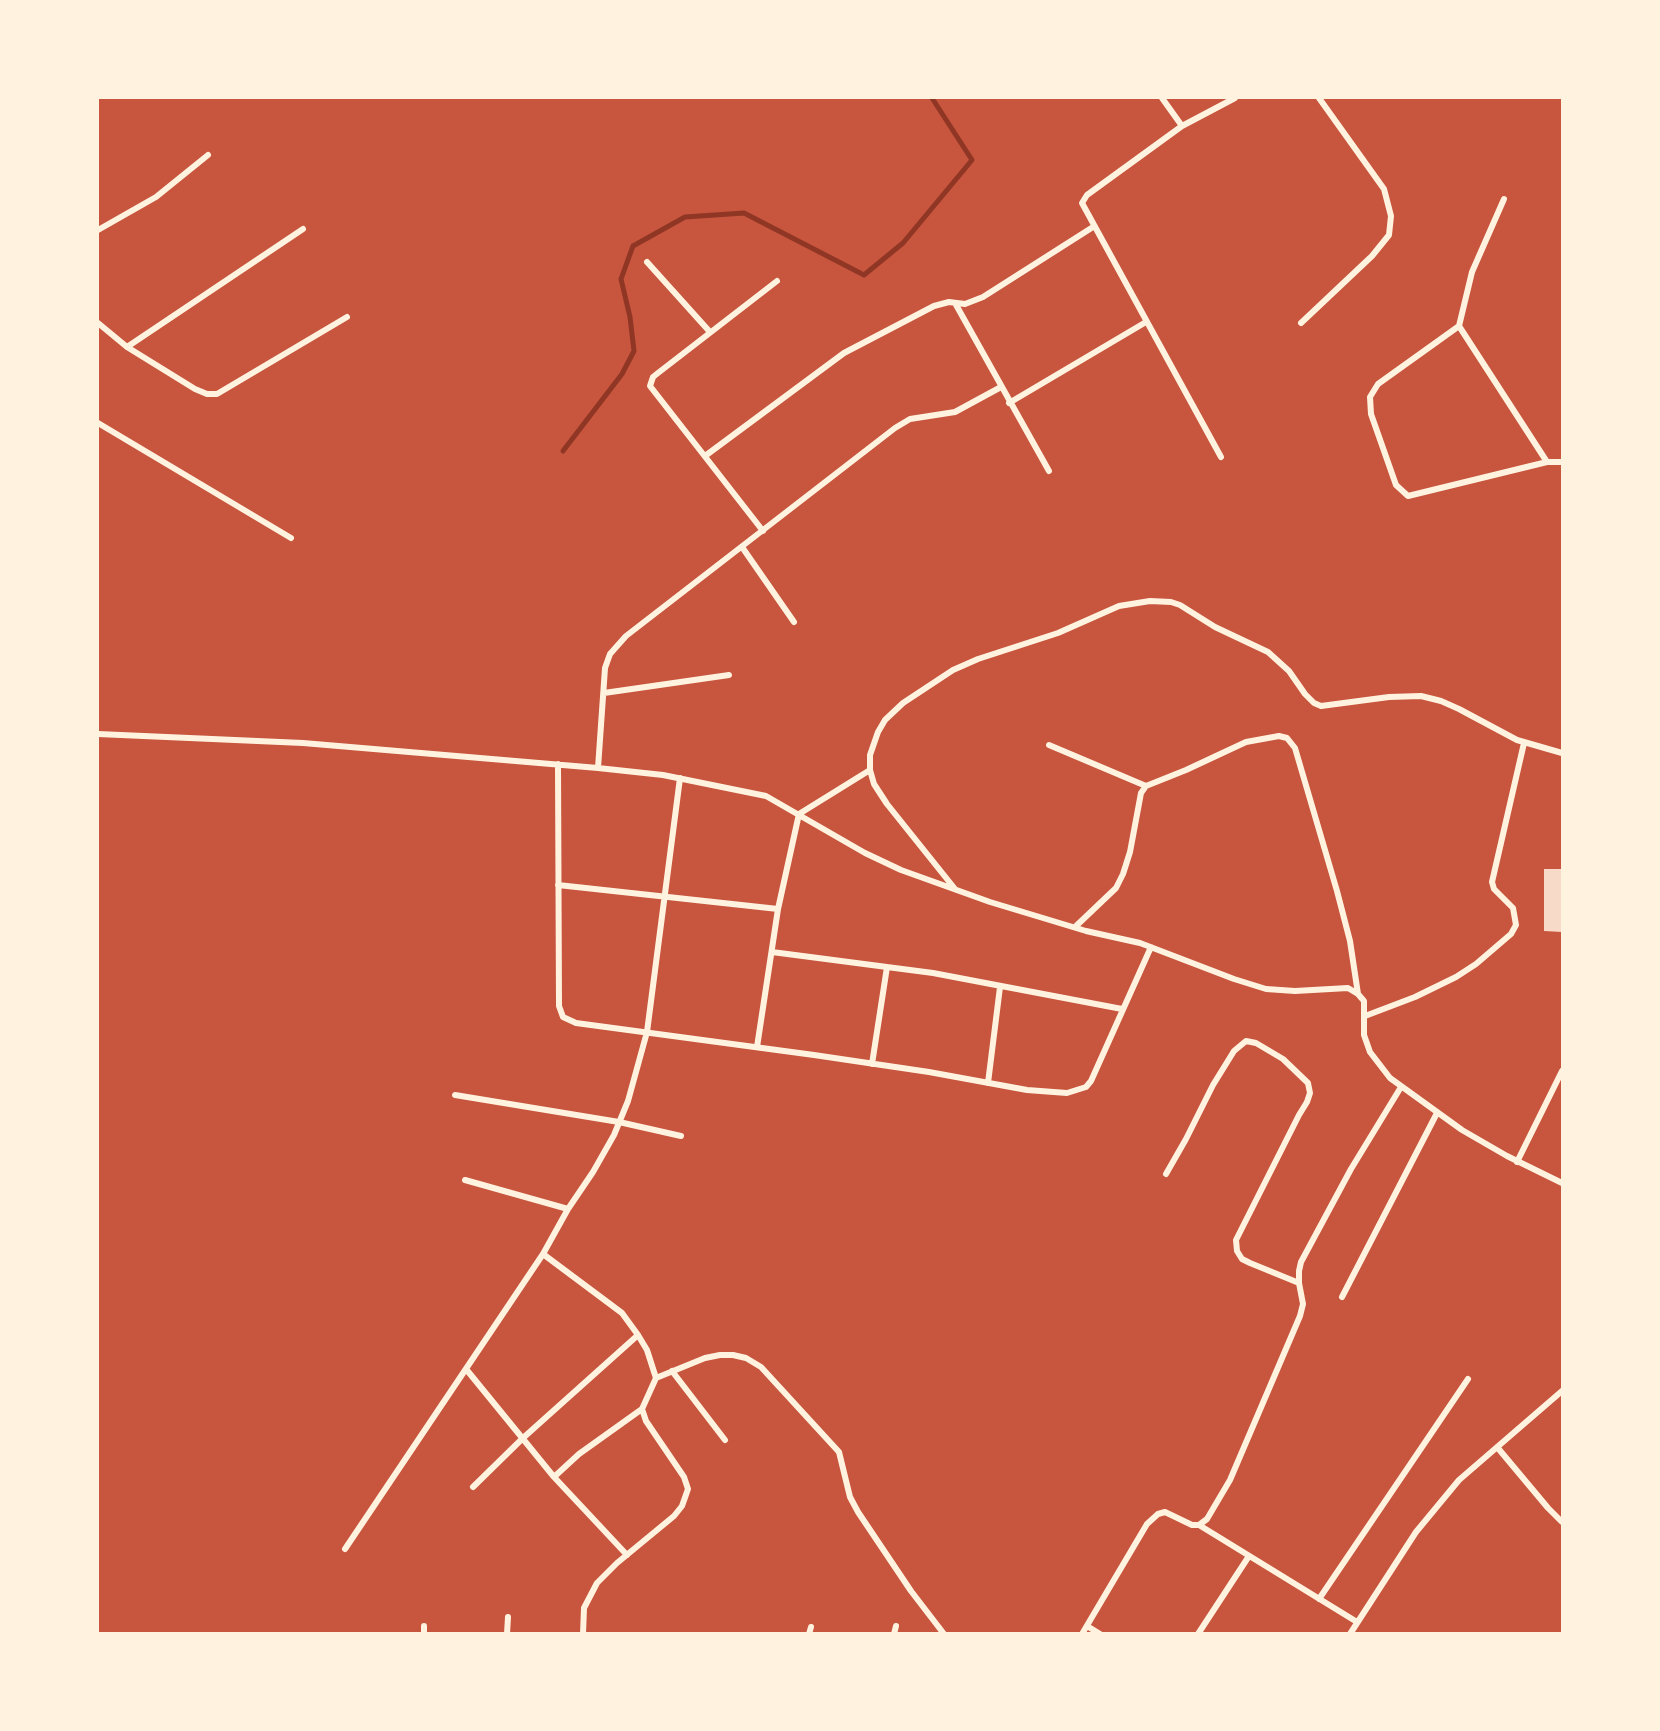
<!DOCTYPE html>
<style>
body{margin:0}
#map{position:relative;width:1660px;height:1731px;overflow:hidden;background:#c8553d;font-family:"Noto Sans",sans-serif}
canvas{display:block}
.frame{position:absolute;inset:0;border:99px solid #fff3e0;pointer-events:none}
</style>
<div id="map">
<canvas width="1660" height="1731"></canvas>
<div class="frame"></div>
</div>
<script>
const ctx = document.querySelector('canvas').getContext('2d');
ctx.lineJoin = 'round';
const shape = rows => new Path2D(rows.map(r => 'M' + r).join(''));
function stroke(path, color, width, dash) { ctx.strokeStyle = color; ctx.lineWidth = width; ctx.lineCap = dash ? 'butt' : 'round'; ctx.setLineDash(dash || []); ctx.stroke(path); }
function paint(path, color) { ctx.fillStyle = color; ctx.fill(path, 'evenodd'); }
const stream = shape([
 [563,451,622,374,634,351,630,317,621,279,633,246,685,217,744,213,864,275,903,243,972,160,932,98]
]);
const building = shape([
 [1544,869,1562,869,1562,932,1544,931]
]);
const minor = shape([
 [1162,98,1182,126,1235,98],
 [1182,126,1087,195,1082,203,1221,457],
 [98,230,156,197,208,155],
 [647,262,710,332],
 [955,303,1049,471],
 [98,323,127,347,195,389,207,394,217,394,347,317],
 [1301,323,1372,256,1389,235,1391,216,1384,189,1319,98],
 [1459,326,1472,272,1504,199],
 [127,347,303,229],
 [1009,403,1146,322],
 [98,423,291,538],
 [705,456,844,353,934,306,949,302,965,304,983,297,1093,227],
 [1547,462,1459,326,1378,384,1370,397,1371,414,1396,485,1408,496,1547,462,1562,462],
 [763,531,650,386,653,377,658,373,777,281],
 [742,547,794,622],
 [604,693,729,675],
 [98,734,303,743,598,768,663,775,766,796,865,853,901,870,990,902,1086,931,1140,943,1234,979,1266,989,1295,991,1348,988,1358,994,1364,1001,1364,1035,1370,1052,1390,1078,1462,1130,1507,1156,1562,1183],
 [1049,745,1146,786],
 [558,764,559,1006,563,1017,576,1023,814,1055,929,1072,1027,1090,1067,1093,1086,1087,1091,1081,1151,947],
 [598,768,605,668,610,654,626,636,895,428,910,419,955,412,1001,387],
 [558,885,778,909],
 [955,889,887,804,874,784,870,770,870,755,878,732,885,720,903,703,953,670,978,659,1058,633,1119,606,1150,601,1171,602,1180,605,1215,627,1268,652,1289,671,1305,694,1314,703,1321,706,1389,697,1421,696,1441,701,1459,709,1517,740,1562,753],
 [1075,927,1116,888,1123,874,1130,852,1141,793,1146,786,1186,770,1246,742,1279,736,1287,738,1295,748,1337,891,1350,941,1358,994],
 [772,952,933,973,1122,1009],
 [1365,1016,1415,997,1456,977,1476,964,1511,934,1516,925,1513,908,1494,889,1492,882,1524,743],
 [757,1047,778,909,799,814,870,770],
 [872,1064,887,967],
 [988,1083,1000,987],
 [455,1095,619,1122,681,1136],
 [1517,1162,1562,1071],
 [1166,1174,1186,1139,1213,1085,1234,1051,1246,1041,1256,1043,1283,1059,1308,1083,1310,1093,1307,1102,1299,1115,1236,1240,1237,1251,1242,1259,1250,1263,1299,1283],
 [465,1180,568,1209],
 [543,1254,622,1313,638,1335,647,1350,656,1378,642,1409,646,1421,684,1477,688,1489,682,1506,674,1516,617,1563,597,1583,584,1608,583,1634],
 [1342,1297,1437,1113],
 [466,1369,554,1477,627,1555],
 [672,1371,725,1440],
 [656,1378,705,1358,720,1355,733,1355,746,1358,761,1367,839,1452,850,1497,858,1512,911,1591,944,1634],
 [1497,1447,1548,1508,1562,1522],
 [554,1477,579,1454,642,1409],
 [473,1487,523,1438,638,1335],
 [1199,1525,1357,1622],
 [345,1549,543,1254,568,1209,593,1172,614,1135,628,1101,647,1032,680,778],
 [1319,1599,1468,1379],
 [1087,1626,1100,1634],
 [424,1634,424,1626],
 [507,1634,508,1617],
 [809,1634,811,1627],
 [894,1634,896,1626],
 [1082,1634,1147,1524,1158,1514,1165,1512,1192,1525,1199,1525,1207,1519,1230,1480,1300,1316,1303,1304,1299,1283,1299,1271,1301,1262,1351,1169,1401,1087],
 [1198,1634,1249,1556],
 [1350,1634,1416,1532,1459,1480,1562,1391]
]);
stroke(stream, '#8f3625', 5);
paint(building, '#f7dbc8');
stroke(minor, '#fff3e0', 6);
</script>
